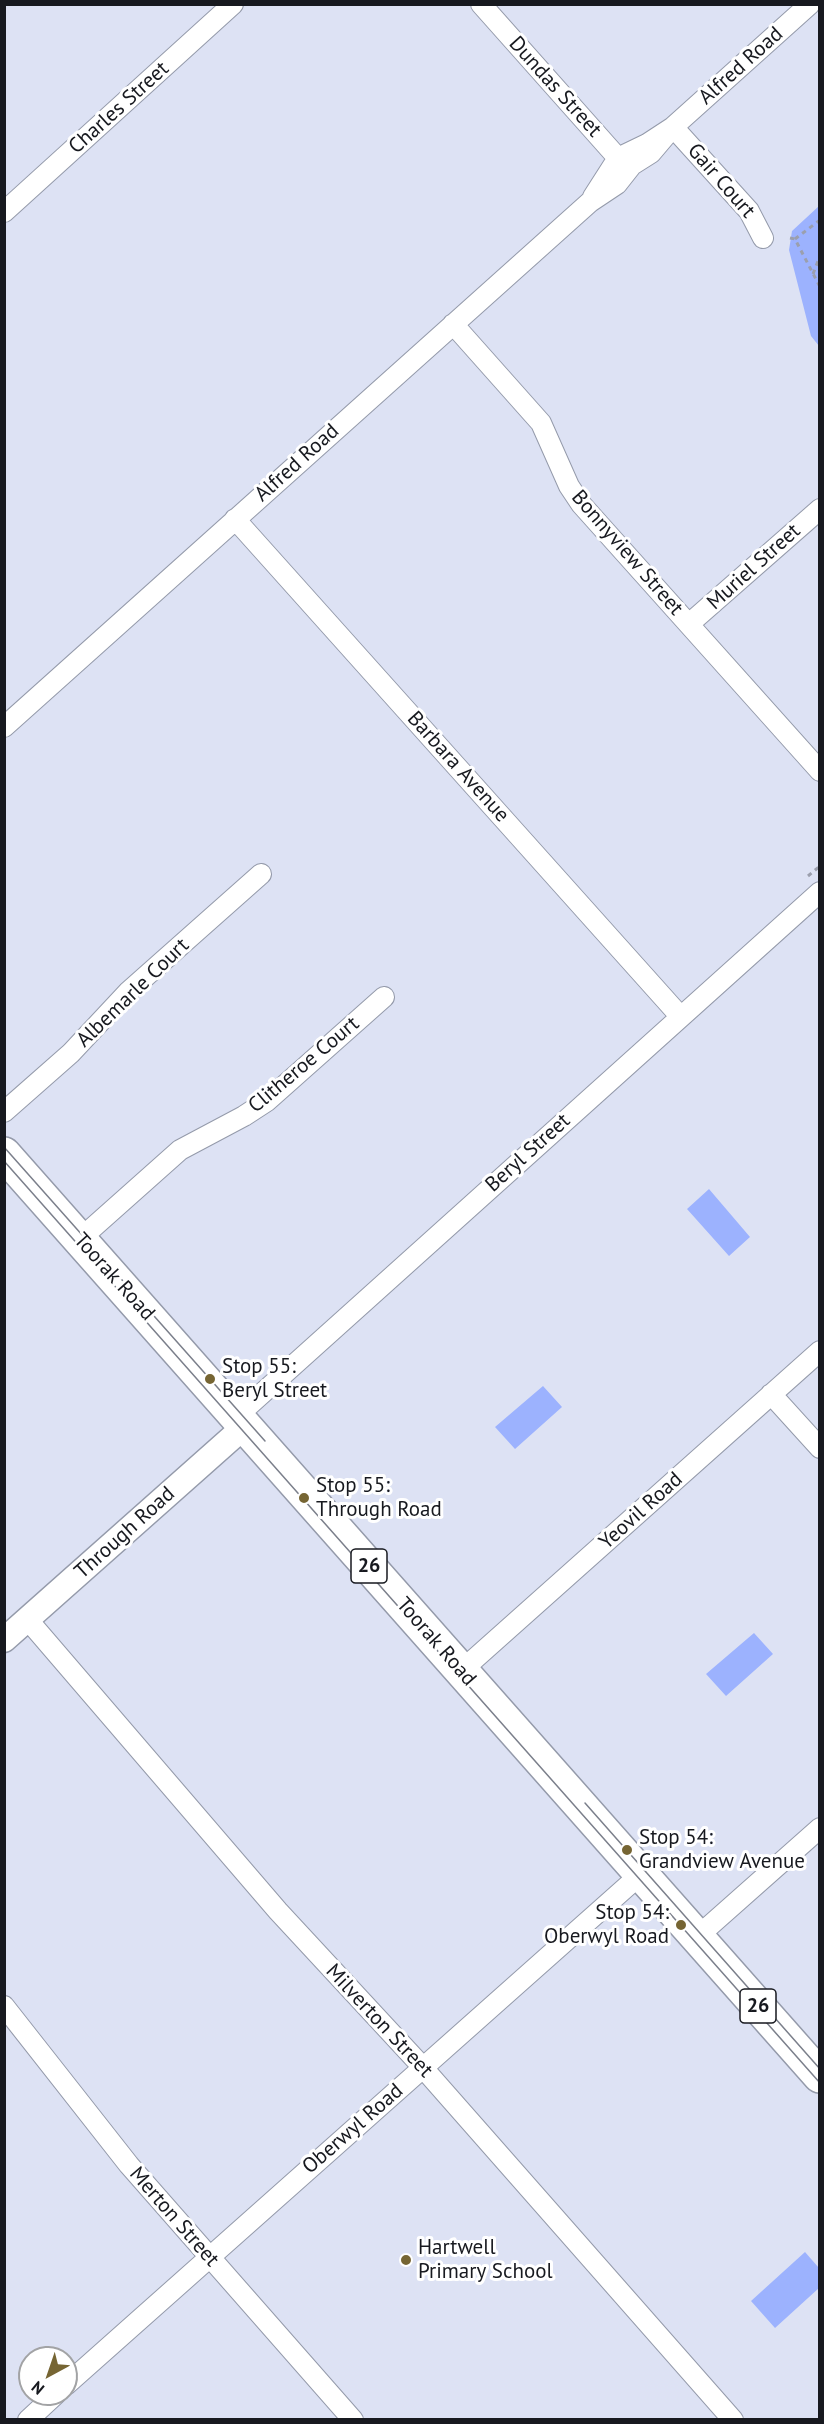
<!DOCTYPE html>
<style>
body{margin:0}
#map{position:relative;width:824px;height:2424px;overflow:hidden;background:#dde2f4;font-family:"PT Sans",sans-serif}
canvas{display:block}
.frame{position:absolute;inset:0;border:6px solid #17191f;pointer-events:none}
.north{position:absolute;left:18px;top:2346px;width:60px;height:60px;box-sizing:border-box;background:#fff;border:2px solid #a2a3a5;border-radius:50%;rotate:220deg;font-size:16px;font-weight:700;line-height:24px;text-align:center;color:#17191f}
.north::after{content:'';display:block;margin:auto;width:21px;height:27px;background:#766533;clip-path:polygon(50% 0,100% 100%,50% 72%,0 100%)}
</style>
<div id="map">
<canvas width="824" height="2424"></canvas>
<div class="frame"></div>
<div class="north">N</div>
</div>
<script>
const ctx = document.querySelector('canvas').getContext('2d');
ctx.lineJoin = 'round';
function paint(path, color) { ctx.fillStyle = color; ctx.fill(path, 'evenodd'); }
const shape = rows => new Path2D(rows.map(r => 'M' + r).join(''));
function stroke(path, color, width, dash) { ctx.strokeStyle = color; ctx.lineWidth = width; ctx.lineCap = dash ? 'butt' : 'round'; ctx.setLineDash(dash || []); ctx.stroke(path); }
function write(font, color, halo, rows, align = 'center') {
  ctx.font = font + ' "PT Sans",sans-serif'; ctx.lineWidth = 6; ctx.setLineDash([]); ctx.textBaseline = 'middle'; ctx.strokeStyle = halo; ctx.fillStyle = color; for (const [text, x, y, turn = 0] of rows) {
    ctx.save(); ctx.translate(x, y); ctx.rotate((+turn || 0) * Math.PI / 180); ctx.textAlign = isNaN(turn) ? turn : align; if (halo) ctx.strokeText(text, 0, 0); ctx.fillText(text, 0, 0); ctx.restore();
  }
}
const green = shape([
 [819,206,819,346,811,336,789,250,792,231],
 [709,1189,750,1237,729,1256,687,1209],
 [543,1386,562,1407,515,1449,495,1427],
 [754,1633,773,1654,726,1696,706,1674],
 [805,2252,819,2268,819,2288,775,2328,751,2301]
]);
const path = shape([
 [790,238,795,239,820,287],
 [795,239,820,220],
 [813,274,820,256],
 [808,876,820,866],
 [4,2419,5,2420]
]);
const minor = shape([
 [481,4,625,166],
 [673,127,749,211,763,238],
 [593,197,618,158,647,144,673,127,810,4],
 [4,212,233,4],
 [453,324,541,423,569,486,581,504,820,771],
 [235,519,680,1016],
 [689,624,820,509],
 [4,727,590,202,617,184,632,165,651,153,673,127],
 [4,1112,71,1053,128,992,261,874],
 [80,1239,180,1150,244,1116,267,1101,384,997],
 [771,1394,820,1448],
 [237,1416,820,892],
 [28,1620,278,1911,417,2061,733,2420],
 [461,1671,820,1351],
 [697,1937,820,1828],
 [4,2006,129,2165,353,2420],
 [66,2385,641,1874],
 [28,2420,56,2394]
]);
const tertiary = shape([
 [4,1640,245,1426]
]);
const trunk = shape([
 [4,1154,820,2076]
]);
const tram = shape([
 [4,1147,265,1441],
 [4,1161,820,2083],
 [585,1803,820,2069]
]);
const markers = [
 [210,1379,6,"#766533"],
 [304,1498,6,"#766533"],
 [627,1850,6,"#766533"],
 [681,1925,6,"#766533"],
 [406,2260,6,"#766533"]
];
const shields = [
 [369,1566,36],
 [758,2006,36]
];
const shieldNames = [
 ["26",369,1566],
 ["26",758,2006]
];
const streetNames = [
 ["Alfred Road",741,66,-42],
 ["Dundas Street",555,87,48],
 ["Charles Street",119,108,-42],
 ["Gair Court",721,181,49],
 ["Alfred Road",297,463,-42],
 ["Bonnyview Street",627,553,49],
 ["Muriel Street",754,567,-42],
 ["Barbara Avenue",458,767,48],
 ["Albemarle Court",133,993,-44],
 ["Clitheroe Court",304,1065,-40],
 ["Beryl Street",528,1153,-42],
 ["Toorak Road",114,1277,48],
 ["Yeovil Road",641,1511,-42],
 ["Through Road",125,1533,-42],
 ["Toorak Road",436,1642,49],
 ["Milverton Street",379,2021,47],
 ["Oberwyl Road",353,2129,-41],
 ["Merton Street",174,2217,49]
];
const poiNames = [
 ["Stop 55:",222,1367],
 ["Beryl Street",222,1391],
 ["Stop 55:",316,1486],
 ["Through Road",316,1510],
 ["Stop 54:",639,1838],
 ["Grandview Avenue",639,1862],
 ["Stop 54:",669,1913,"right"],
 ["Oberwyl Road",669,1937,"right"],
 ["Hartwell",418,2248],
 ["Primary School",418,2272]
];
paint(green, '#9cb2fe');
stroke(minor, '#949aaa', 22);
stroke(tertiary, '#949aaa', 27);
stroke(trunk, '#949aaa', 36);
stroke(path, '#9b9fad', 3, [4.5, 4.5]);
stroke(minor, '#fff', 20);
stroke(tertiary, '#fff', 24);
stroke(trunk, '#fff', 33);
stroke(tram, '#7b7f8b', 1.5);
for (const [x, y, r, color] of markers) { const dot = new Path2D(); dot.arc(x, y, r, 0, 2 * Math.PI); ctx.fillStyle = color; ctx.fill(dot); stroke(dot, '#fff', 2); }
for (const [x, y, w] of shields) { const box = new Path2D(); box.roundRect(x - w / 2, y - 17, w, 34, 4.5); ctx.fillStyle = '#fff'; ctx.fill(box); stroke(box, '#17191f', 1.5); }
write('bold 20px', '#17191f', null, shieldNames);
write('21px', '#17191f', '#fff', streetNames);
write('21px', '#17191f', '#fff', poiNames, 'left');
</script>
